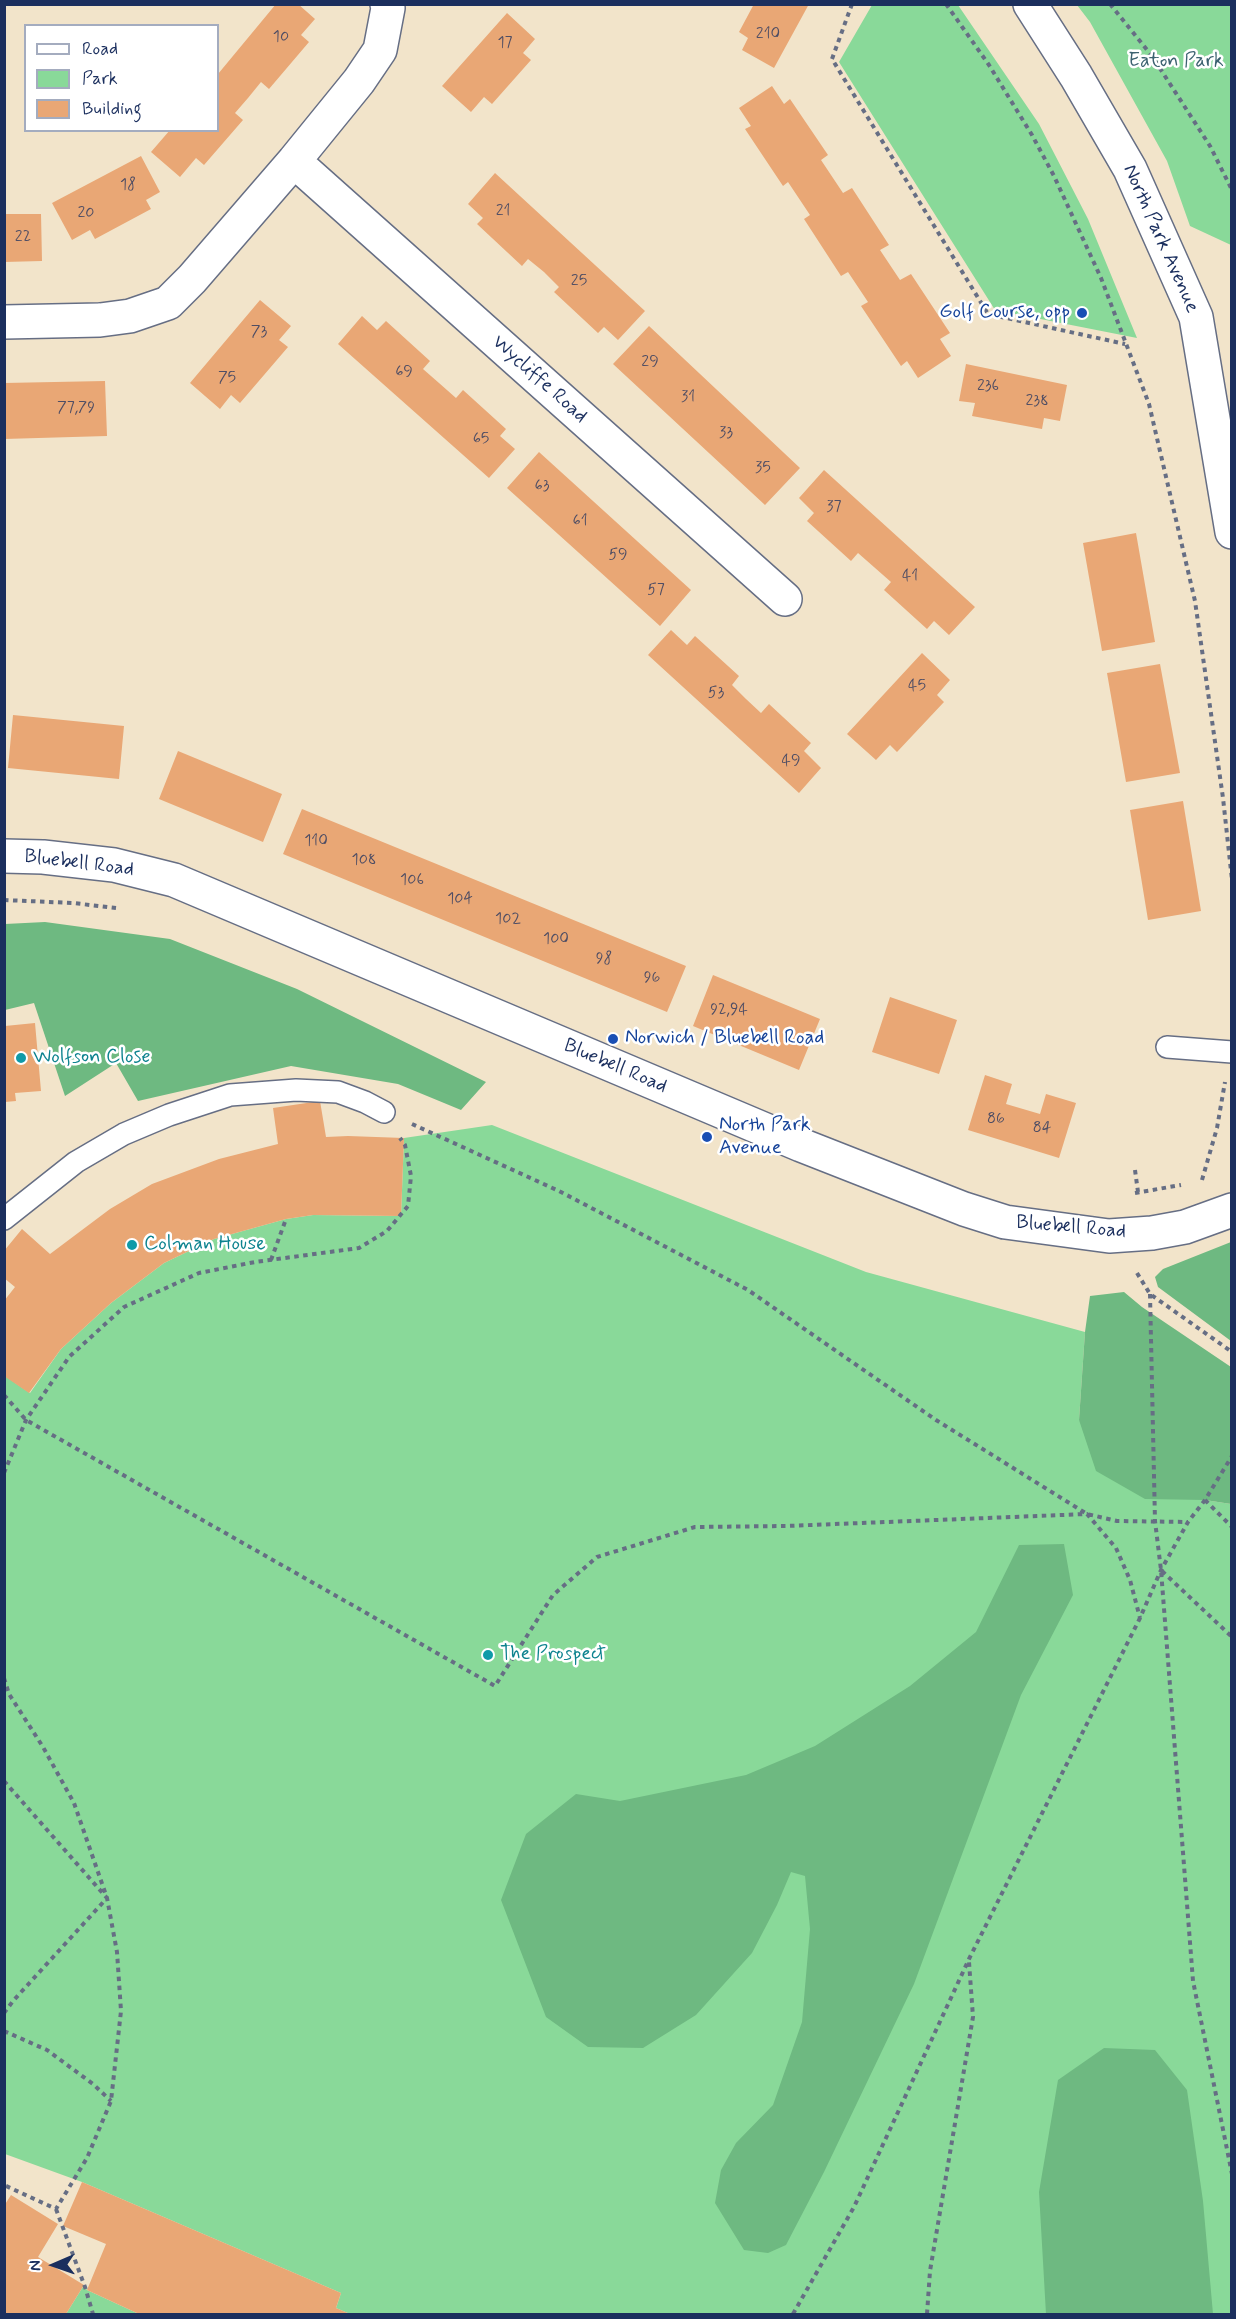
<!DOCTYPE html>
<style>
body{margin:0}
#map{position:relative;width:1236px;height:2319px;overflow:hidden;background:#f2e4ca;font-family:Mynerve,sans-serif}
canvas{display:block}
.frame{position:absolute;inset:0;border:6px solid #1b2f5e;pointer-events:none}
.legend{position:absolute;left:24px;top:24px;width:195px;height:108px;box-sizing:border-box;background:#fff;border:2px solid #a4acbf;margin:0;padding:8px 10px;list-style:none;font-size:18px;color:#1b2f5e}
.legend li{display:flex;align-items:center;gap:12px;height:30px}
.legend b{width:30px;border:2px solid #a4acbf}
.north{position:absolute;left:24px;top:2235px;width:60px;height:60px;-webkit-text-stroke:4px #fff;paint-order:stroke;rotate:268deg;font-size:16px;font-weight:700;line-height:24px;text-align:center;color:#1b2f5e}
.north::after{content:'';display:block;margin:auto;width:21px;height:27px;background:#1b2f5e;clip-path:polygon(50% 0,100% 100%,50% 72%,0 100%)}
</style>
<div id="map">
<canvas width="1236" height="2319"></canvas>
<div class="frame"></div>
<ul class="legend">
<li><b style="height:8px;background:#fff"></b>Road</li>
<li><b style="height:16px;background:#89d999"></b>Park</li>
<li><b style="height:16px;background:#e9a775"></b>Building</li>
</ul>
<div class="north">N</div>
</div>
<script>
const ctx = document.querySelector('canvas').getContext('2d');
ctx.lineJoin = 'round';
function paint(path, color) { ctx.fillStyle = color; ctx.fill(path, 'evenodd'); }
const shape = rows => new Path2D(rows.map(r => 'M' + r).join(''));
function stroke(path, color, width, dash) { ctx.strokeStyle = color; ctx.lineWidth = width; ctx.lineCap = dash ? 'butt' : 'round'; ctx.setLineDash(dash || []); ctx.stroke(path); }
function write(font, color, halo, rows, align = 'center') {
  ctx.font = font + ' Mynerve,sans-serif'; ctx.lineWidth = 5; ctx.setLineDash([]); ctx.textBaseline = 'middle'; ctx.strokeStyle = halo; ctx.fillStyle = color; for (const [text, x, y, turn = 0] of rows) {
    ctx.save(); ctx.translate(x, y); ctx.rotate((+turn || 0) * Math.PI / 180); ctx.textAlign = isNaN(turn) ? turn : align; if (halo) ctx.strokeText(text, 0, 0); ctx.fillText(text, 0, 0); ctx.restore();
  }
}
const green = shape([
 [872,5,958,5,1039,124,1088,219,1137,338,995,310,839,62],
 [1077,5,1231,5,1231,245,1190,226,1167,161,1090,22],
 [492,1125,866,1272,1085,1332,1079,1420,1205,1500,1231,1504,1231,2314,350,2314,336,2308,341,2293,82,2182,5,2154,5,1376,30,1393,61,1349,111,1303,164,1263,214,1239,286,1219,313,1215,401,1216,404,1138],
 [84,2285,87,2290,139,2314,66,2314]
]);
const forest = shape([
 [45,922,170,939,297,989,486,1082,461,1110,398,1084,291,1066,138,1101,116,1063,65,1096,34,1003,5,1010,5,924],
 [1231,1242,1231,1341,1158,1287,1155,1277,1163,1269],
 [1124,1292,1142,1307,1231,1367,1231,1504,1205,1500,1145,1499,1096,1471,1079,1420,1085,1332,1090,1296],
 [1064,1544,1073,1595,1021,1695,914,1984,824,2172,786,2245,768,2253,744,2250,715,2203,721,2170,736,2143,773,2105,802,2022,810,1929,805,1876,791,1872,777,1905,752,1953,696,2015,643,2048,588,2047,546,2017,501,1900,526,1834,576,1794,620,1801,746,1775,815,1746,910,1686,976,1632,1019,1545],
 [1104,2048,1155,2050,1187,2090,1203,2201,1213,2314,1046,2314,1039,2192,1058,2080]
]);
const building = shape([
 [276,4,298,4,315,19,301,35,309,42,269,89,261,82,248,98,235,113,243,120,204,165,196,158,180,177,151,152,170,130,218,130,218,74],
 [754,4,809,4,774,68,742,50,748,38,739,32],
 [507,13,535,39,523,53,531,60,492,104,484,97,471,112,442,86],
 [772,86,784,104,790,99,828,155,821,160,843,193,852,188,889,245,880,250,900,280,911,274,950,333,940,339,951,356,918,378,907,361,901,366,861,306,868,302,848,272,841,276,804,219,810,215,788,182,783,186,745,129,751,126,739,108],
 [141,156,160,192,146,200,151,209,95,239,90,230,72,240,52,203],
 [495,173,645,311,618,340,604,327,598,333,554,292,559,287,544,272,528,259,522,266,477,224,483,218,468,204],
 [4,214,41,214,42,261,4,262],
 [260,300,291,326,279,340,288,347,240,403,231,395,220,409,190,383],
 [362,316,377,330,386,321,430,361,423,369,439,383,456,398,463,390,506,429,500,436,515,449,489,478,338,344],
 [649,326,800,468,765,505,613,364],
 [966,364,1067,385,1060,421,1044,418,1042,429,972,416,975,403,959,401],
 [105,381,107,436,4,439,4,383],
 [539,452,691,590,660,626,507,488],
 [824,470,975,607,949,635,934,621,927,629,884,590,891,582,858,553,851,561,807,521,814,513,799,498],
 [1136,533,1155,642,1102,651,1083,543],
 [671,630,687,645,695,636,739,676,732,685,746,699,761,713,769,704,811,743,804,751,821,768,799,793,648,655],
 [922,653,950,680,937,695,944,702,897,752,890,745,876,760,847,734],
 [1160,664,1180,773,1126,782,1107,673],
 [13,715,124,726,119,779,8,768],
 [178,751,282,794,263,842,159,799],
 [1183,801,1201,911,1148,920,1130,810],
 [302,809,686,966,667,1012,283,854],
 [713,975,820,1019,799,1070,693,1026],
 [890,997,957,1020,939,1074,872,1052],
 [35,1023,41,1091,15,1093,16,1101,5,1102,5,1026],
 [985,1075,1012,1084,1006,1104,1040,1114,1046,1094,1076,1103,1059,1158,968,1130],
 [320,1101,326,1137,348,1136,404,1138,401,1216,313,1215,286,1219,214,1239,164,1263,111,1303,61,1349,29,1393,4,1376,4,1301,15,1287,4,1278,4,1251,22,1229,50,1254,110,1209,152,1184,219,1159,278,1144,273,1108],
 [82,2182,341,2293,336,2308,350,2314,139,2314,87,2290,106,2244,63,2226],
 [11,2195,58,2224,38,2257,84,2285,66,2314,4,2314,4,2206]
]);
const path = shape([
 [852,4,832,59,988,314,1125,344],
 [946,4,989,65,1032,135,1054,176,1101,278,1149,404,1195,601,1223,798,1232,880],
 [1110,4,1152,56,1210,146,1232,190],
 [4,900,73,903,116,908],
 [412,1124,559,1191,748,1290,936,1420,1087,1514,1117,1521,1188,1522],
 [1135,1170,1138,1192],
 [1202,1180,1217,1128,1225,1082],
 [1135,1193,1181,1185],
 [271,1260,286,1219],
 [1137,1273,1150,1294,1232,1352],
 [1150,1294,1155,1521,1161,1570,1193,1981,1232,2174],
 [4,1395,26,1420,495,1686,553,1595,597,1557,695,1527,786,1526,1087,1514,1116,1548,1130,1580,1140,1618],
 [4,1473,26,1420,69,1357,124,1307,199,1273,255,1262,359,1248,387,1231,408,1206,411,1176,405,1145,400,1138],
 [1205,1500,1232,1527],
 [1162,1571,1232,1637],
 [4,1678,9,1694,43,1747,74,1803,107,1898,117,1952,121,2011,111,2101,87,2158,56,2209,4,2185],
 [4,1781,107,1898,13,2001,4,2013],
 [4,2031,47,2050,93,2084,111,2101],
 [56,2209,85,2287,93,2314],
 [793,2314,854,2207,969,1959,1140,1618,1161,1570,1188,1522,1205,1500,1232,1456],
 [927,2314,930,2271,973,2017,969,1962]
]);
const service = shape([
 [1167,1047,1232,1052],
 [4,1219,76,1162,124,1134,169,1115,230,1095,296,1090,338,1092,365,1102,384,1112]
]);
const minor = shape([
 [1030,4,1076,76,1130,169,1196,317,1232,532],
 [294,161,785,599],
 [4,322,100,320,130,316,168,303,192,279,294,161,359,81,380,50,388,8,387,4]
]);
const tertiary = shape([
 [4,856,43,857,114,865,174,880,801,1145,964,1209,1005,1222,1109,1236,1152,1233,1185,1227,1232,1210]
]);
const markers = [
 [1082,313,6,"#1a4fb4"],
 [613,1039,6,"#1a4fb4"],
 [21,1058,6,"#0f9aa8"],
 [707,1137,6,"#1a4fb4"],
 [132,1245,6,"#0f9aa8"],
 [488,1655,6,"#0f9aa8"]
];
const numberNames = [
 ["210",768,35],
 ["10",281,38],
 ["17",505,44],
 ["18",128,186],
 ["21",503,212],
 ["20",86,214],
 ["22",23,238],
 ["25",579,282],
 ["73",259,333],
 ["29",650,363],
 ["69",404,373],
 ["75",227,379],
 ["236",988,387],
 ["31",688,398],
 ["238",1037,402],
 ["77,79",76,409],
 ["33",726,434],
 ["65",481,440],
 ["35",763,469],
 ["63",542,487],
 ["37",834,508],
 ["61",580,522],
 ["59",618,556],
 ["41",910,577],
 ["57",656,591],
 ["45",917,687],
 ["53",716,694],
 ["49",791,762],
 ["110",316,842],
 ["108",364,861],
 ["106",412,881],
 ["104",460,900],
 ["102",508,920],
 ["100",556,940],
 ["98",604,960],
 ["96",652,979],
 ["92,94",729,1011],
 ["86",996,1120],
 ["84",1042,1129]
];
const parkNames = [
 ["Eaton Park",1176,62]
];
const streetNames = [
 ["North Park Avenue",1160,239,66],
 ["Wycliffe Road",539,380,42],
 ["Bluebell Road",79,864,7],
 ["Bluebell Road",615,1067,23],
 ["Bluebell Road",1071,1228,5]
];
const transitNames = [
 ["Golf Course, opp",1070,313,"right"],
 ["Norwich / Bluebell Road",625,1039],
 ["North Park",719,1126],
 ["Avenue",719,1149]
];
const cultureNames = [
 ["Wolfson Close",33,1058],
 ["Colman House",144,1245],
 ["The Prospect",500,1655]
];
paint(green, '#89d999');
paint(forest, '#6eb981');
paint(building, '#e9a775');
stroke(service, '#666e84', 24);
stroke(minor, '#666e84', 36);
stroke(tertiary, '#666e84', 36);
stroke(path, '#666e84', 4, [4.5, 4.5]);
stroke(service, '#fff', 21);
stroke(minor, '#fff', 33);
stroke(tertiary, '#fff', 33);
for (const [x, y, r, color] of markers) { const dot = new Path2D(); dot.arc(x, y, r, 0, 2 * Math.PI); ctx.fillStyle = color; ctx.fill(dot); stroke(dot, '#fff', 2); }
write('16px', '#4e4d64', null, numberNames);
write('20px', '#3c6270', '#fff', parkNames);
write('20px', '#1b2f5e', '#fff', streetNames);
write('20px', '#164399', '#fff', transitNames, 'left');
write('20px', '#0d838f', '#fff', cultureNames, 'left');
</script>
